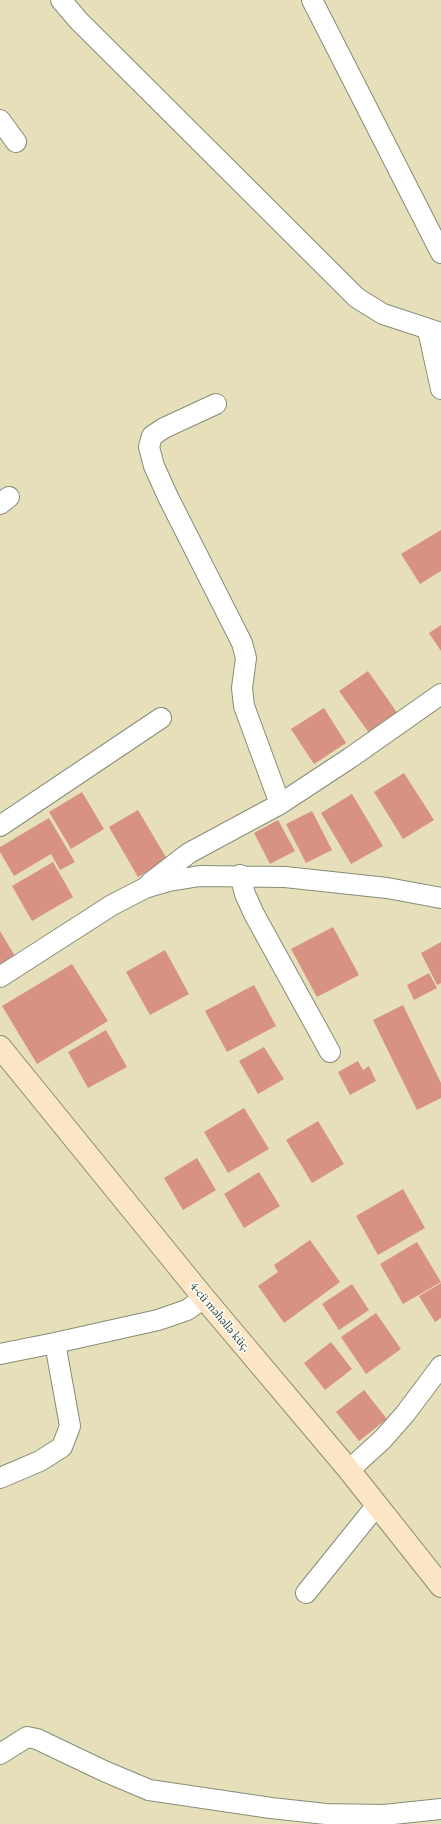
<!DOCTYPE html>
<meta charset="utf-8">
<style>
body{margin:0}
canvas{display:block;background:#e7dfb9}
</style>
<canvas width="441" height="1824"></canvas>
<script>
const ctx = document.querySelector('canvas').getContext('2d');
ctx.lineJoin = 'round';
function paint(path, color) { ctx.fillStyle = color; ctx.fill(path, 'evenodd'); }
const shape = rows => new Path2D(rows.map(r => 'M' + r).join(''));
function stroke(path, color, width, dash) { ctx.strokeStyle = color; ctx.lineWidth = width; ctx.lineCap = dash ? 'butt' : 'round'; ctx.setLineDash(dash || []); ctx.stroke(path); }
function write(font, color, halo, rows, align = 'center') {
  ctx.font = font + ' "EB Garamond",serif'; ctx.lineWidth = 3.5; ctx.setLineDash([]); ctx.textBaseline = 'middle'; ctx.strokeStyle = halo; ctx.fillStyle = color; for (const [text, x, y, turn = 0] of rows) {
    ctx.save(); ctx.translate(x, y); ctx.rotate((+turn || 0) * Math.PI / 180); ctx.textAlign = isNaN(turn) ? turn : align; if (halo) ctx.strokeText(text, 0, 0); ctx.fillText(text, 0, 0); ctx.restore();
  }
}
const building = shape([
 [441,530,441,571,420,584,401,554],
 [441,625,441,651,429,633],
 [368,671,398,714,369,733,339,691],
 [324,708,346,743,314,764,291,729],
 [404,773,434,820,403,839,374,792],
 [82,792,104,829,71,849,49,812],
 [352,794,383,846,351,864,321,813],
 [138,810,167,859,138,877,109,827],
 [312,811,332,850,306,863,286,824],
 [49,818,75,862,60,870,51,854,14,876,0,852,0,847],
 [278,820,295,851,270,864,254,833],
 [53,862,73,897,32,921,12,886],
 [333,927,359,975,317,997,291,949],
 [0,931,15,956,0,964],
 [441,942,441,983,437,985,421,953],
 [165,950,189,994,150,1015,126,972],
 [72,964,108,1021,37,1064,2,1006],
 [429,973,437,988,414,1000,407,985],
 [254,985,276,1026,227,1052,205,1011],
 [403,1005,441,1083,441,1098,417,1110,373,1020],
 [106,1030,127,1067,88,1088,68,1052],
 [264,1047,284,1079,258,1094,239,1061],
 [358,1061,363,1070,369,1066,376,1081,350,1095,338,1072],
 [244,1108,269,1149,228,1173,204,1132],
 [318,1121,344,1164,312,1183,286,1140],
 [197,1158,216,1190,183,1210,164,1178],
 [259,1172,280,1206,244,1228,224,1194],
 [403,1189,425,1228,378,1255,356,1216],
 [310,1240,340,1282,284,1323,258,1286,278,1272,274,1265],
 [417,1242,441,1282,403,1304,380,1264],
 [441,1283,441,1318,435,1322,419,1296],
 [352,1284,369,1310,339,1330,322,1304],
 [376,1313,401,1349,366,1374,341,1337],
 [331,1342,352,1369,325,1390,304,1363],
 [364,1390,387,1419,359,1441,336,1412]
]);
const street = shape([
 [61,0,79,21,357,298,383,314,441,333],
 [312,0,441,253],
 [0,120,16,142],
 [428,330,441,389],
 [216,404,164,428,152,436,149,447,154,466,168,497,242,643,246,658,242,688,244,706,280,804],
 [0,504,9,497],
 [0,826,161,718],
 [240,875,245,894,254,914,330,1052],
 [150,883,189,853,280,804,350,758,441,694],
 [0,977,112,905,145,888,169,881,200,876,285,877,387,888,441,898],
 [0,1354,55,1343],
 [349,1470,383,1439,405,1414,441,1366],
 [0,1478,40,1461,62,1447,70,1426,55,1343,158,1320,187,1310,204,1298],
 [306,1593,377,1505],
 [0,1754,27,1737,37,1739,104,1771,149,1790,271,1808,326,1814,384,1815,441,1809]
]);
const secondary = shape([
 [0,1047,204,1298,349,1470,441,1586]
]);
const streetNames = [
 ["4-cü məhəllə küç.",220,1317,50]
];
paint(building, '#d79284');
stroke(street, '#838e76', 22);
stroke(secondary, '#838e76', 24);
stroke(street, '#fff', 20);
stroke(secondary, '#fce5c4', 22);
write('13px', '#1f3d34', '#fdfcf7', streetNames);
</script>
